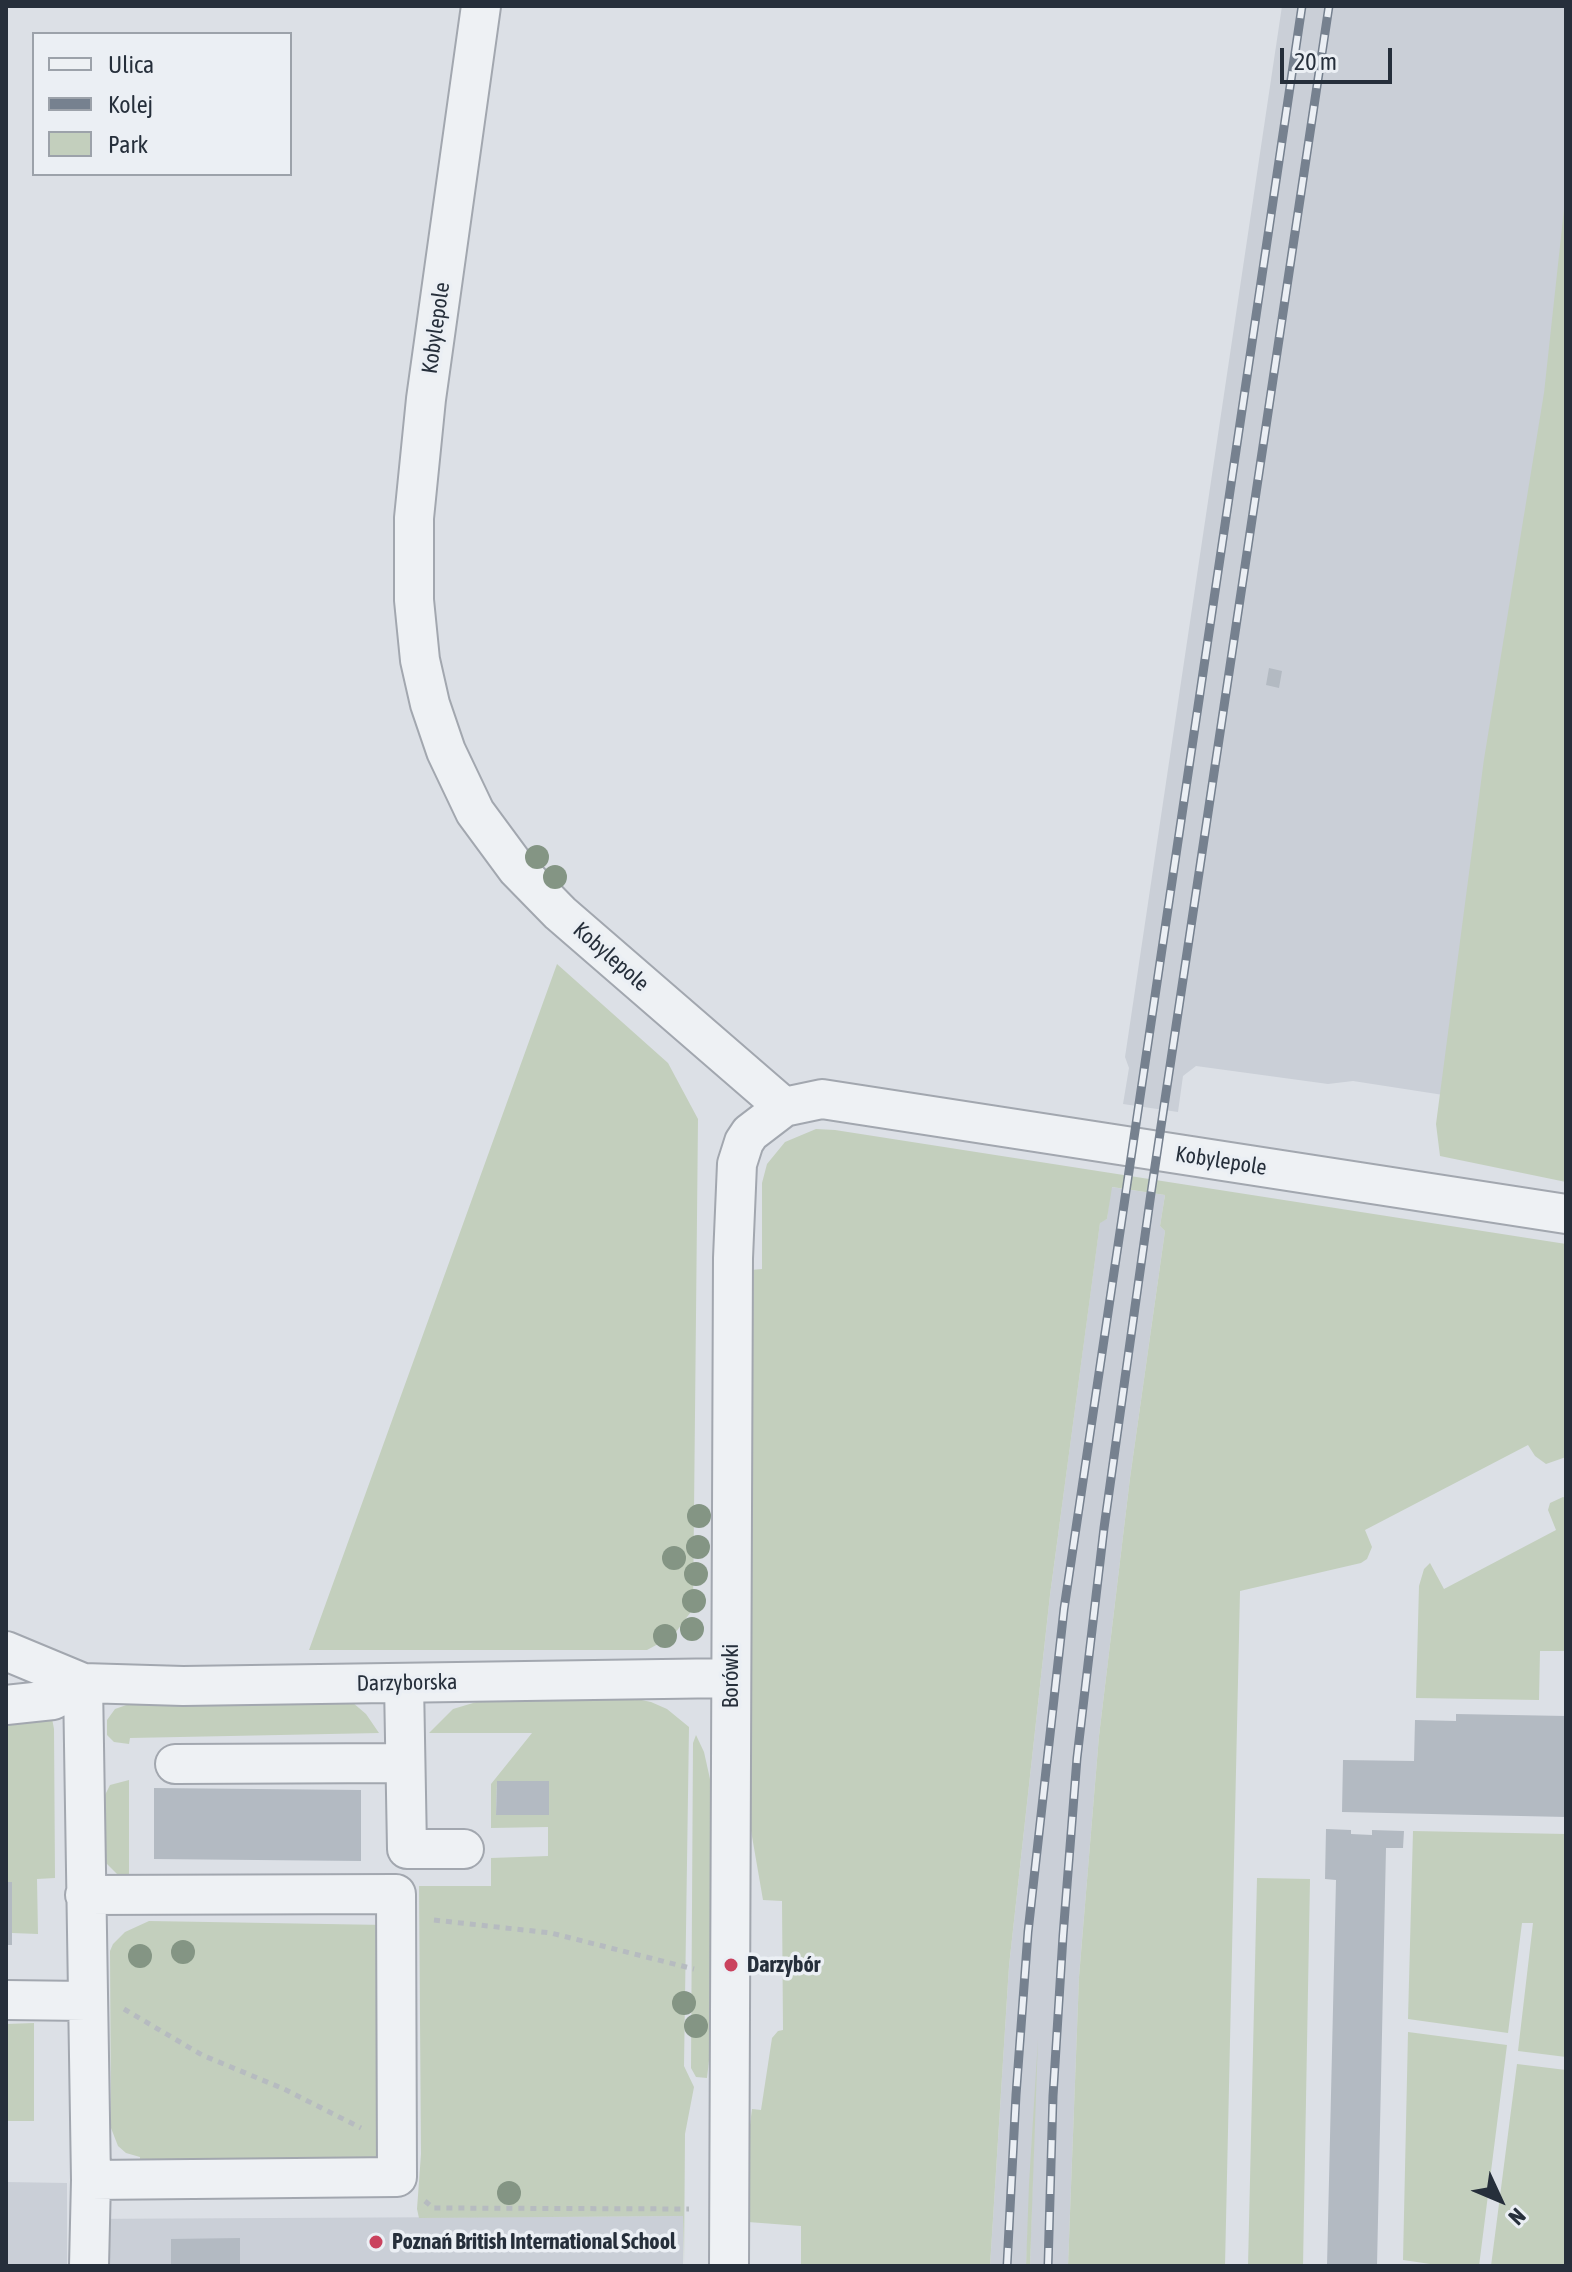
<!DOCTYPE html>
<meta charset="utf-8">
<style>
body{margin:0}
#map{position:relative;width:1572px;height:2272px;overflow:hidden;background:#dce0e6;font-family:"Asap Condensed",sans-serif}
canvas{display:block}
.frame{position:absolute;inset:0;border:8px solid #262f3b;pointer-events:none}
.legend{position:absolute;left:32px;top:32px;width:260px;height:144px;box-sizing:border-box;background:#ebeff4;border:2px solid #9ca2aa;margin:0;padding:10px 14px;list-style:none;font-size:24px;color:#262f3b}
.legend li{display:flex;align-items:center;gap:16px;height:40px}
.legend b{width:40px;border:2px solid #9ca2aa}
.north{position:absolute;left:1460px;top:2160px;width:80px;height:80px;-webkit-text-stroke:6px #ebeff4;paint-order:stroke;rotate:134deg;font-size:22px;font-weight:700;line-height:32px;text-align:center;color:#262f3b}
.north::after{content:'';display:block;margin:auto;width:28px;height:36px;background:#262f3b;clip-path:polygon(50% 0,100% 100%,50% 72%,0 100%)}
.scale{position:absolute;left:1280px;top:48px;width:112px;height:36px;box-sizing:border-box;border:4px solid #262f3b;border-top:0;padding-left:10px;font-size:24px;line-height:28px;white-space:nowrap;color:#262f3b;-webkit-text-stroke:6px #ebeff4;paint-order:stroke}
</style>
<div id="map">
<canvas width="1572" height="2272"></canvas>
<div class="frame"></div>
<ul class="legend">
<li><b style="height:10px;background:#eef1f4"></b>Ulica</li>
<li><b style="height:10px;background:#76818f"></b>Kolej</li>
<li><b style="height:22px;background:#c3cfbd"></b>Park</li>
</ul>
<div class="north">N</div>
<div class="scale">20 m</div>
</div>
<script>
const ctx = document.querySelector('canvas').getContext('2d');
ctx.lineJoin = 'round';
function paint(path, color) { ctx.fillStyle = color; ctx.fill(path, 'evenodd'); }
const shape = rows => new Path2D(rows.map(r => 'M' + r).join(''));
function stroke(path, color, width, dash) { ctx.strokeStyle = color; ctx.lineWidth = width; ctx.lineCap = dash ? 'butt' : 'round'; ctx.setLineDash(dash || []); ctx.stroke(path); }
function write(font, color, halo, rows, align = 'center') {
  ctx.font = font + ' "Asap Condensed",sans-serif'; ctx.lineWidth = 7; ctx.setLineDash([]); ctx.textBaseline = 'middle'; ctx.strokeStyle = halo; ctx.fillStyle = color; for (const [text, x, y, turn = 0] of rows) {
    ctx.save(); ctx.translate(x, y); ctx.rotate((+turn || 0) * Math.PI / 180); ctx.textAlign = isNaN(turn) ? turn : align; if (halo) ctx.strokeText(text, 0, 0); ctx.fillText(text, 0, 0); ctx.restore();
  }
}
const built = shape([
 [1282,6,1566,6,1566,1114,1353,1081,1328,1084,1196,1066,1183,1076,1178,1112,1123,1104,1129,1068,1125,1057],
 [1111,1187,1165,1195,1160,1226,1165,1231,1130,1478,1099,1736,1079,1977,1068,2266,1030,2266,1035,2099,1026,2266,990,2266,1009,1966,1050,1595,1100,1222,1107,1219],
 [6,2182,67,2183,67,2266,6,2266],
 [683,2216,683,2266,69,2266,69,2219]
]);
const green = shape([
 [1566,191,1566,1182,1440,1156,1436,1124,1484,759,1544,393],
 [557,964,668,1063,698,1119,693,1609,673,1636,647,1650,309,1650],
 [816,1129,835,1130,1566,1244,1566,1457,1546,1464,1535,1456,1528,1445,1365,1530,1372,1547,1367,1559,1361,1563,1240,1591,1225,2266,1068,2266,1079,1977,1099,1736,1130,1478,1165,1231,1160,1226,1165,1195,1112,1187,1107,1219,1100,1223,1050,1595,1009,1966,990,2266,801,2266,801,2226,748,2222,748,2140,752,2109,761,2110,772,2038,778,2031,783,2030,782,1901,763,1900,749,1819,751,1270,762,1269,762,1183,767,1164,785,1142],
 [1563,1497,1566,1498,1566,1651,1540,1651,1539,1700,1416,1698,1419,1586,1424,1569,1430,1563,1444,1589,1556,1530,1548,1510,1550,1503],
 [623,1696,651,1702,667,1709,689,1727,684,2066,694,2087,685,2134,684,2266,683,2216,419,2218,417,2209,421,2154,419,1886,491,1886,491,1858,548,1856,548,1827,491,1828,491,1784,532,1733,429,1733,453,1709,483,1700],
 [497,1781,548,1781,496,1814],
 [135,1702,352,1702,366,1714,379,1733,130,1738,129,1744,114,1742,107,1735,107,1720,115,1709],
 [51,1713,54,1729,55,1878,37,1879,38,1934,12,1933,12,1883,6,1882,6,1719],
 [696,1735,704,1752,712,1788,711,2043,707,2078,696,2077,691,2068,693,1743],
 [129,1780,129,1881,122,1879,105,1862,103,1799,110,1785],
 [1413,1831,1566,1834,1566,2057,1518,2051,1533,1923,1522,1923,1508,2033,1408,2019],
 [1257,1878,1310,1879,1303,2266,1248,2266],
 [149,1921,386,1925,381,2154,375,2160,140,2166,140,2157,126,2153,118,2146,111,2128,110,1951,113,1944,125,1932],
 [34,2023,34,2121,6,2121,6,2024],
 [1408,2032,1507,2045,1479,2266,1444,2266,1403,2260],
 [1038,2039,1030,2266,1026,2266,1029,2184],
 [1517,2064,1566,2070,1566,2266,1491,2266]
]);
const building = shape([
 [1269,668,1282,671,1279,688,1266,685],
 [1456,1714,1566,1716,1566,1817,1342,1812,1343,1760,1414,1761,1415,1720,1456,1721],
 [497,1781,549,1781,549,1815,496,1815],
 [154,1788,361,1790,361,1861,154,1859],
 [1326,1829,1351,1830,1351,1834,1372,1835,1372,1830,1404,1831,1403,1848,1386,1848,1377,2266,1327,2266,1336,1880,1325,1879],
 [6,1882,12,1882,12,1945,6,1945],
 [240,2238,240,2266,171,2266,171,2239]
]);
const path = shape([
 [434,1920,551,1933,694,1969],
 [124,2009,202,2055,284,2089,361,2128],
 [425,2201,433,2208,689,2209]
]);
const minor = shape([
 [481,6,426,399,414,518,414,600,420,660,430,704,446,751,475,812,517,869,560,913,784,1107],
 [6,1651,83,1683],
 [83,1683,91,2180,89,2266],
 [404,1683,407,1849,464,1849],
 [6,1705,53,1700,83,1683,183,1686,731,1678],
 [175,1764,405,1763],
 [85,1895,396,1894,397,2177,91,2180],
 [6,2000,86,2001],
 [729,2266,733,1258,737,1164,744,1142,750,1133,784,1107,822,1099,1566,1214]
]);
const rail = shape([
 [1007,2266,1016,2095,1028,1932,1064,1609,1302,6],
 [1048,2266,1053,2096,1063,1936,1077,1758,1104,1528,1151,1193,1329,6]
]);
const trees = [
 [537,857],
 [555,877],
 [699,1516],
 [698,1547],
 [674,1558],
 [696,1574],
 [694,1601],
 [692,1629],
 [665,1636],
 [183,1952],
 [140,1956],
 [684,2003],
 [696,2026],
 [509,2193]
];
const markers = [
 [731,1965,8,"#ca425e"],
 [376,2242,8,"#ca425e"]
];
const streetNames = [
 ["Kobylepole",436,328,-82],
 ["Kobylepole",611,957,41],
 ["Kobylepole",1221,1161,9],
 ["Borówki",731,1676,-90],
 ["Darzyborska",407,1683,-1]
];
const poiNames = [
 ["Darzybór",747,1965],
 ["Poznań British International School",392,2242]
];
paint(built, '#cacfd7');
paint(green, '#c3cfbd');
paint(building, '#b3bac2');
stroke(minor, '#a2a7af', 42);
stroke(path, '#b6bbc0', 5, [6, 6]);
stroke(minor, '#eef1f4', 38);
stroke(rail, '#76818f', 9);
stroke(rail, '#ebeff4', 6, [18]);
ctx.fillStyle = '#849584';
for (const [x, y] of trees) { ctx.beginPath(); ctx.arc(x, y, 12, 0, 2 * Math.PI); ctx.fill(); }
for (const [x, y, r, color] of markers) { const dot = new Path2D(); dot.arc(x, y, r, 0, 2 * Math.PI); ctx.fillStyle = color; ctx.fill(dot); stroke(dot, '#ebeff4', 3); }
write('22px', '#262f3b', '#ebeff4', streetNames);
write('bold 22px', '#262f3b', '#ebeff4', poiNames, 'left');
</script>
